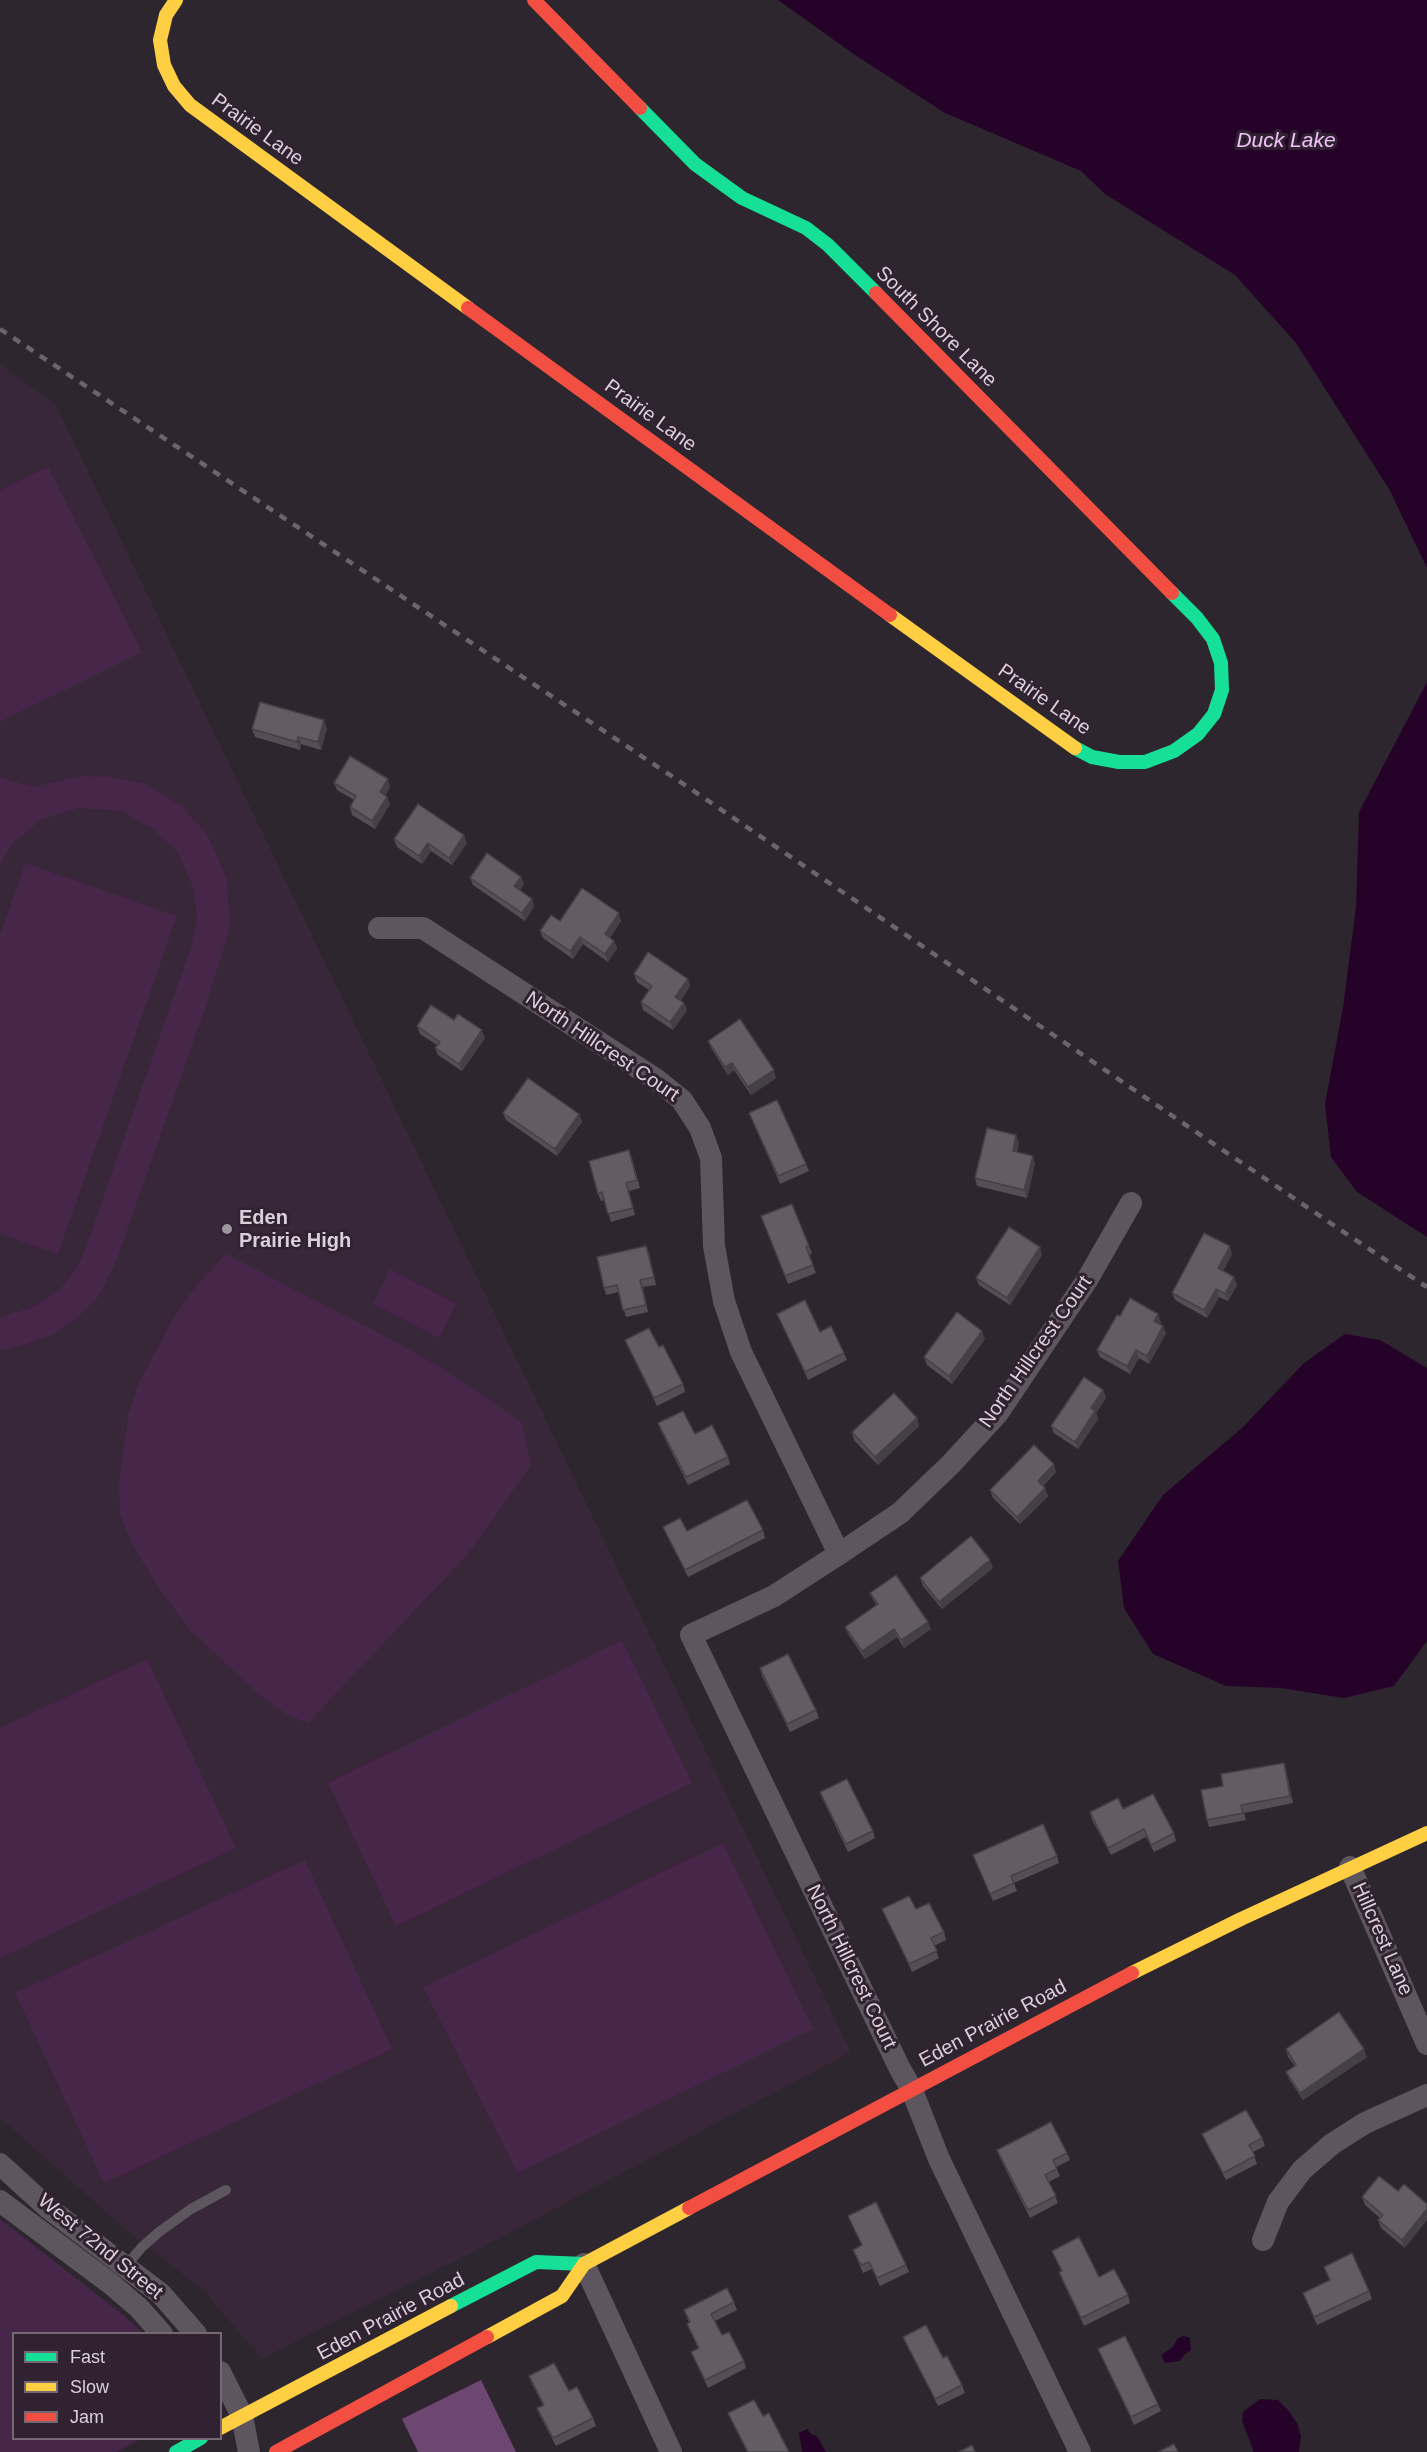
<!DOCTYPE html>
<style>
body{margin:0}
#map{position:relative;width:1427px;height:2452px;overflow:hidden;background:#2e262e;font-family:Helvetica,sans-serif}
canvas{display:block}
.legend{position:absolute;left:12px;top:2332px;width:210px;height:108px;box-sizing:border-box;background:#312232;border:2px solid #756875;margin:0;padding:8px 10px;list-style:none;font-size:18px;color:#dad0da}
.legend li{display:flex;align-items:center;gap:12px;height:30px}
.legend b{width:30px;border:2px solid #756875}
</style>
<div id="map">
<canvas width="1427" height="2452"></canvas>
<ul class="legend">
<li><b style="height:8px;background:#16e098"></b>Fast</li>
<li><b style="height:8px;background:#ffcf43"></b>Slow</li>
<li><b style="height:8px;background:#f24e42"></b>Jam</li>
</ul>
</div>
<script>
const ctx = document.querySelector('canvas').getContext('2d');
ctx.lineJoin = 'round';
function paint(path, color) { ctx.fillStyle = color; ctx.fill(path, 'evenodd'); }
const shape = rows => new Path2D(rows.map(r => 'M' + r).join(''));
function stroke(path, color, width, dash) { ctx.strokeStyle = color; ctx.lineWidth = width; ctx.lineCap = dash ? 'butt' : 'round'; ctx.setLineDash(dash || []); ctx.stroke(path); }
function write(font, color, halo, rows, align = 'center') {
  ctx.font = font + ' Helvetica,sans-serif'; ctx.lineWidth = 6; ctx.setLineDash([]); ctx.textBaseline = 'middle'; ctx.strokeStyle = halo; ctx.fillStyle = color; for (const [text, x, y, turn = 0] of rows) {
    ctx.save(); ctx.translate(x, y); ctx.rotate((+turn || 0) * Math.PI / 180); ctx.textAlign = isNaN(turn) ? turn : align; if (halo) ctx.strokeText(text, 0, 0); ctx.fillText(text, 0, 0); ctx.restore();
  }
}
const built = shape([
 [0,364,56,405,851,2052,477,2250,262,2359,204,2291,125,2229,0,2118]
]);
const green = shape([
 [48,467,142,652,0,722,0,490],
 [79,776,112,777,146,784,181,806,207,834,227,879,230,928,206,1006,117,1259,99,1296,78,1317,52,1335,10,1349,0,1349,0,1317,34,1307,62,1287,81,1261,191,947,197,919,193,887,178,852,153,829,122,811,78,808,40,820,12,844,0,864,0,777,33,787],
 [25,863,177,916,58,1254,0,1234,0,936],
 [226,1254,376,1331,437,1365,483,1395,522,1423,531,1465,468,1554,308,1723,287,1715,255,1691,189,1629,159,1588,134,1548,120,1515,119,1484,128,1416,139,1383,174,1317,196,1286],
 [390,1269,456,1304,439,1338,373,1304],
 [622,1640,692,1783,396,1926,328,1783],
 [147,1659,236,1848,0,1958,0,1728],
 [723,1843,813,2029,518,2173,423,1987],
 [305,1860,392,2049,104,2183,15,1993],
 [0,2219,121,2313,143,2333,14,2334,14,2438,141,2439,116,2452,0,2452]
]);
const forest = shape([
 [481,2380,516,2452,418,2452,402,2419]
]);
const water = shape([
 [778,0,1427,0,1427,568,1389,489,1296,343,1235,275,1105,194,1081,171,945,113,855,55],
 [1427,682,1427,1237,1357,1192,1331,1157,1325,1104,1343,1007,1356,907,1359,812],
 [1345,1334,1380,1340,1427,1368,1427,1641,1394,1686,1344,1698,1281,1688,1226,1686,1153,1654,1124,1608,1118,1561,1163,1495,1243,1427,1304,1363],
 [1183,2336,1190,2338,1191,2350,1184,2355,1180,2361,1165,2363,1161,2355,1173,2347,1177,2339],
 [1260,2399,1278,2400,1288,2410,1297,2423,1301,2436,1299,2452,1254,2452,1242,2421,1243,2412],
 [807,2429,811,2434,817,2436,826,2452,802,2452,799,2433]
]);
const lane = shape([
 [124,2268,142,2247,159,2232,191,2209,226,2190]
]);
const street = shape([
 [379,928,423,928,657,1080,682,1100,700,1128,711,1158,714,1246,724,1301,741,1352,839,1554],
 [1350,1867,1427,2044],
 [0,2164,47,2207,161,2294,196,2334],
 [0,2201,111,2284,139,2308,162,2334],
 [1263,2240,1278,2202,1302,2170,1332,2144,1365,2123,1427,2095],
 [584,2264,671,2452],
 [220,2372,242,2416,249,2452],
 [1080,2452,939,2159,911,2088,900,2069,691,1635,774,1596,839,1554,900,1513,951,1464,998,1413,1087,1280,1131,1203]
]);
const fast = shape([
 [640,108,695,164,742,198,806,228,828,245,876,293],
 [1075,748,1092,757,1119,762,1145,762,1174,751,1198,734,1214,714,1222,690,1221,663,1213,639,1197,618,1172,593],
 [451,2306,536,2262,584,2264],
 [176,2452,201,2438]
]);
const slow = shape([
 [176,0,166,15,160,40,164,65,174,86,190,105,468,308],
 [890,615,1075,748],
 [1132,1973,1241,1919,1427,1833],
 [487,2337,562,2296,584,2264,689,2208],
 [220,2428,451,2306]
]);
const jam = shape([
 [534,0,640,108],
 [876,293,1172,593],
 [468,308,890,615],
 [689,2208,1132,1973],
 [276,2452,487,2337]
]);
const rail = shape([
 [0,329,676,779,1351,1237,1427,1287]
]);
const wall = shape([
 [327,728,321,750,301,744,300,750,255,737,252,729],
 [334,783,390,787,385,795,390,804,375,829,352,815,350,807,354,800,337,790],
 [394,839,467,843,452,865,431,851,422,864,397,847],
 [521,877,524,884,520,890,532,899,534,906,525,921,473,885,470,878],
 [560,921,621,921,610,938,614,941,617,948,608,962,583,944,573,959,543,938,540,931],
 [634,974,688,979,690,986,681,1000,684,1003,687,1010,673,1030,643,1010,641,1002,649,990,637,982],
 [454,1020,485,1038,462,1071,438,1055,435,1048,437,1045,420,1034,417,1026],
 [708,1041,776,1078,751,1095,734,1070,728,1075,711,1048],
 [503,1113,579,1114,582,1122,557,1156,506,1120],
 [749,1113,806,1164,809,1171,780,1184],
 [1019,1143,1017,1152,1035,1163,1027,1198,977,1186,975,1178],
 [632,1158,640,1188,629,1191,635,1215,611,1222,604,1200,601,1201,598,1194],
 [792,1204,812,1253,809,1255,816,1273,788,1284,761,1216],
 [646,1246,649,1253,656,1285,643,1287,648,1312,626,1317,619,1292,606,1295,604,1288],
 [1232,1254,1223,1271,1237,1285,1228,1301,1219,1297,1207,1318,1175,1300,1172,1293],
 [1042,1255,1010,1305,979,1285,976,1278],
 [777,1314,820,1332,844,1353,847,1360,808,1380],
 [1120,1316,1161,1322,1160,1324,1166,1333,1149,1364,1139,1358,1130,1374,1100,1357,1097,1350],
 [985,1339,952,1384,927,1365,924,1357],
 [625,1340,659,1347,683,1384,685,1392,657,1406,628,1347],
 [1103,1390,1106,1398,1096,1413,1098,1419,1078,1449,1054,1433,1051,1426],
 [917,1418,919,1426,878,1465,854,1440,852,1432],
 [658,1423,695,1434,728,1457,730,1464,688,1485,661,1431],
 [1056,1472,1043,1486,1048,1496,1020,1524,993,1498,990,1490],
 [663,1527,687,1531,763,1530,765,1538,688,1577,666,1534],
 [993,1568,942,1609,923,1586,920,1578],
 [870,1593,931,1629,904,1648,897,1637,865,1659,848,1634,845,1627,877,1605,873,1600],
 [760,1668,816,1710,819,1718,790,1732,762,1676],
 [1284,1763,1286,1770,1293,1803,1244,1813,1246,1820,1209,1827,1207,1820,1223,1786],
 [820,1792,873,1831,875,1838,848,1852,823,1800],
 [1123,1809,1174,1833,1176,1841,1154,1852,1146,1837,1111,1855,1092,1820,1090,1812],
 [973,1855,1057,1856,1059,1863,1014,1883,1017,1891,993,1901],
 [882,1909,916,1909,944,1932,946,1940,934,1946,939,1958,912,1972],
 [1286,2049,1367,2057,1303,2100,1289,2079,1286,2072,1295,2066,1288,2057],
 [1202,2134,1262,2138,1265,2146,1253,2152,1257,2164,1226,2180,1205,2141],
 [997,2150,1067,2153,1070,2160,1056,2167,1060,2176,1049,2182,1058,2203,1030,2218,1000,2158],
 [1379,2176,1405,2248,1381,2228,1378,2220,1380,2218,1365,2205,1362,2197],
 [848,2216,906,2265,909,2272,880,2286,872,2269,863,2273,853,2250,862,2246],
 [1052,2251,1128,2295,1130,2303,1084,2326,1062,2280,1059,2272,1061,2271],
 [1324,2267,1369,2291,1372,2299,1317,2325,1303,2293,1330,2280],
 [734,2302,737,2310,715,2321,722,2335,744,2361,746,2368,708,2388,691,2352,698,2348,690,2331,687,2324,689,2323,684,2310],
 [903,2337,943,2358,962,2385,965,2393,938,2406,906,2344],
 [1098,2349,1158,2404,1161,2411,1134,2425,1101,2356],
 [529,2376,569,2391,593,2418,596,2426,556,2446,540,2416,537,2408,543,2405,532,2384],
 [728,2413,763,2416,789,2452,747,2452,731,2420]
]);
const shadedWall = shape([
 [324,720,327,728,321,750,318,742],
 [298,737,301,744,300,750,297,742],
 [388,779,390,787,383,800,380,792],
 [387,797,390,804,375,829,372,821],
 [464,835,467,843,452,865,449,858],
 [428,843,431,851,422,864,419,856],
 [521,877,524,884,517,894,514,886],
 [532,899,534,906,525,921,522,913],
 [619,913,621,921,607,942,605,934],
 [580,937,583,944,573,959,570,951],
 [614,941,617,948,608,962,605,954],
 [688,979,690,986,678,1004,675,997],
 [684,1003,687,1010,673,1030,670,1022],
 [482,1030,485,1038,462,1071,459,1064],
 [732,1063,734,1070,728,1075,725,1067],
 [774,1070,776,1078,751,1095,748,1087],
 [579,1114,582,1122,557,1156,555,1149],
 [1016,1135,1019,1143,1015,1158,1013,1151],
 [1033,1156,1035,1163,1027,1198,1024,1190],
 [646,1246,649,1253,656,1285,654,1277],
 [1230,1246,1232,1254,1220,1276,1218,1268],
 [1040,1247,1042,1255,1010,1305,1007,1298],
 [1234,1277,1237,1285,1228,1301,1225,1294],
 [640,1280,643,1287,648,1312,646,1305],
 [1216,1289,1219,1297,1207,1318,1204,1310],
 [1158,1314,1161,1322,1157,1329,1154,1321],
 [1163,1326,1166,1333,1149,1364,1147,1356],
 [982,1331,985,1339,952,1384,949,1376],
 [1136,1350,1139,1358,1130,1374,1127,1366],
 [1103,1390,1106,1398,1096,1413,1098,1419,1078,1449,1075,1442,1091,1408],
 [917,1418,919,1426,878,1465,875,1457],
 [1054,1464,1056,1472,1040,1488,1038,1481],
 [1045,1488,1048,1496,1020,1524,1017,1517],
 [990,1560,993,1568,942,1609,939,1602],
 [928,1622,931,1629,904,1648,901,1640],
 [894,1629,897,1637,865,1659,862,1651],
 [1284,1763,1286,1770,1293,1803,1290,1796],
 [1364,2049,1367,2057,1303,2100,1300,2093],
 [1427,2209,1427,2220,1405,2248,1402,2240]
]);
const building = shape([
 [260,702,324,720,318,742,298,737,297,742,252,729,260,702],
 [350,756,388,779,380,792,387,797,372,821,350,807,356,796,334,783,350,756],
 [418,804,464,835,449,858,428,843,419,856,394,839,418,804],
 [487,853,521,877,514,886,532,899,522,913,470,878,487,853],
 [582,888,619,913,605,934,614,941,605,954,580,937,570,951,540,931,551,915,560,921,582,888],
 [648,952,688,979,675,997,684,1003,670,1022,641,1002,652,986,634,974,648,952],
 [431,1005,454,1020,458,1014,482,1030,459,1064,435,1048,440,1042,417,1026,431,1005],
 [740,1019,774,1070,748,1087,732,1063,725,1067,708,1041,740,1019],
 [528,1078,579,1114,555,1149,503,1113,528,1078],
 [777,1100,806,1164,778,1176,749,1113,777,1100],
 [987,1128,1016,1135,1013,1151,1033,1156,1024,1190,975,1178,987,1128],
 [629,1150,637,1180,626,1183,633,1208,608,1214,602,1192,598,1194,589,1161,629,1150],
 [792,1204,809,1246,806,1247,813,1265,785,1276,761,1216,792,1204],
 [1009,1227,1040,1247,1007,1298,976,1278,1009,1227],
 [1204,1233,1230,1246,1218,1268,1234,1277,1225,1294,1216,1289,1204,1310,1172,1293,1204,1233],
 [646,1246,654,1277,640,1280,646,1305,623,1310,617,1285,604,1288,597,1257,646,1246],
 [1130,1298,1158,1314,1154,1321,1163,1326,1147,1356,1136,1350,1127,1366,1097,1350,1117,1315,1120,1316,1130,1298],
 [805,1300,820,1332,831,1326,844,1353,805,1372,777,1314,805,1300],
 [957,1312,982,1331,949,1376,924,1357,957,1312],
 [649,1328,659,1347,663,1345,683,1384,654,1398,625,1340,649,1328],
 [1084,1377,1103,1390,1091,1408,1095,1411,1075,1442,1051,1426,1084,1377],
 [894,1393,917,1418,875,1457,852,1432,894,1393],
 [683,1411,695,1434,712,1425,728,1457,686,1477,658,1423,683,1411],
 [1034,1445,1054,1464,1038,1481,1045,1488,1017,1517,990,1490,1034,1445],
 [747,1500,763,1530,685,1570,663,1527,680,1518,687,1531,747,1500],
 [971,1536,990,1560,939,1602,920,1578,971,1536],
 [896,1575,928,1622,901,1640,894,1629,862,1651,845,1627,878,1604,870,1593,896,1575],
 [788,1654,816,1710,787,1724,760,1668,788,1654],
 [1284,1763,1290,1796,1241,1805,1243,1813,1207,1820,1201,1790,1223,1786,1221,1774,1284,1763],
 [847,1779,873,1831,846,1844,820,1792,847,1779],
 [1153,1794,1174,1833,1151,1845,1144,1829,1108,1848,1090,1812,1118,1798,1123,1809,1153,1794],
 [1043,1824,1057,1856,1011,1876,1014,1883,990,1894,973,1855,1043,1824],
 [909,1896,916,1909,929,1903,944,1932,931,1938,937,1951,909,1964,882,1909,909,1896],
 [1339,2012,1364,2049,1300,2093,1286,2072,1296,2065,1286,2049,1339,2012],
 [1246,2110,1262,2138,1249,2145,1255,2156,1223,2173,1202,2134,1246,2110],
 [1051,2122,1067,2153,1053,2160,1057,2169,1045,2175,1056,2196,1028,2210,997,2150,1051,2122],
 [1379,2176,1398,2191,1404,2184,1427,2204,1427,2209,1402,2240,1378,2220,1383,2215,1362,2197,1379,2176],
 [876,2202,906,2265,877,2278,869,2262,861,2265,853,2250,862,2245,848,2216,876,2202],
 [1079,2237,1099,2277,1114,2269,1128,2295,1081,2318,1059,2272,1062,2271,1052,2251,1079,2237],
 [1352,2253,1369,2291,1314,2317,1303,2293,1330,2280,1324,2267,1352,2253],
 [727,2288,734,2302,711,2314,722,2335,729,2332,744,2361,705,2380,691,2352,699,2348,687,2324,690,2322,684,2310,727,2288],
 [926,2325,943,2358,947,2356,962,2385,935,2399,903,2337,926,2325],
 [1125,2336,1158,2404,1131,2417,1098,2349,1125,2336],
 [554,2363,569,2391,577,2387,593,2418,553,2438,537,2408,544,2405,529,2376,554,2363],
 [754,2400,763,2416,769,2413,789,2452,748,2452,728,2413,754,2400],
 [1174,2444,1178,2452,1158,2452,1174,2444],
 [972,2445,975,2452,959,2452,972,2445]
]);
const markers = [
 [227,1229,6,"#9e949e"]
];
const streetNames = [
 ["Prairie Lane",257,130,36],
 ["South Shore Lane",936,327,45],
 ["Prairie Lane",650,416,36],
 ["Prairie Lane",1044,700,35],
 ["North Hillcrest Court",602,1047,34],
 ["North Hillcrest Court",1036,1352,-55],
 ["Hillcrest Lane",1382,1939,66],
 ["North Hillcrest Court",851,1967,64],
 ["Eden Prairie Road",993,2024,-28],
 ["West 72nd Street",100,2247,39],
 ["Eden Prairie Road",391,2317,-28]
];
const poiNames = [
 ["Eden",239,1218],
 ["Prairie High",239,1241]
];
const waterNames = [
 ["Duck Lake",1286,141]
];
paint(built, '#382639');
paint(green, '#462649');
paint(forest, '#6d4771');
paint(water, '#250329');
stroke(lane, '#5d565e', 10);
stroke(street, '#5d565e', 22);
stroke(fast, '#16e098', 14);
stroke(slow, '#ffcf43', 14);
stroke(jam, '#f24e42', 14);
stroke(rail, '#6a656b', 4.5, [8, 8]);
paint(wall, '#554f55');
paint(shadedWall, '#454045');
paint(building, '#635c63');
stroke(building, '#454045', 1.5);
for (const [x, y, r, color] of markers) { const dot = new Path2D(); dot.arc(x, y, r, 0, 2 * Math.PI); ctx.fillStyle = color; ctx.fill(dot); stroke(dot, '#312232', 2); }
write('20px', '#dad0da', '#312232', streetNames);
write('bold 20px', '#dad0da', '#312232', poiNames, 'left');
write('italic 21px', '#f4c0f9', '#312232', waterNames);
</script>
